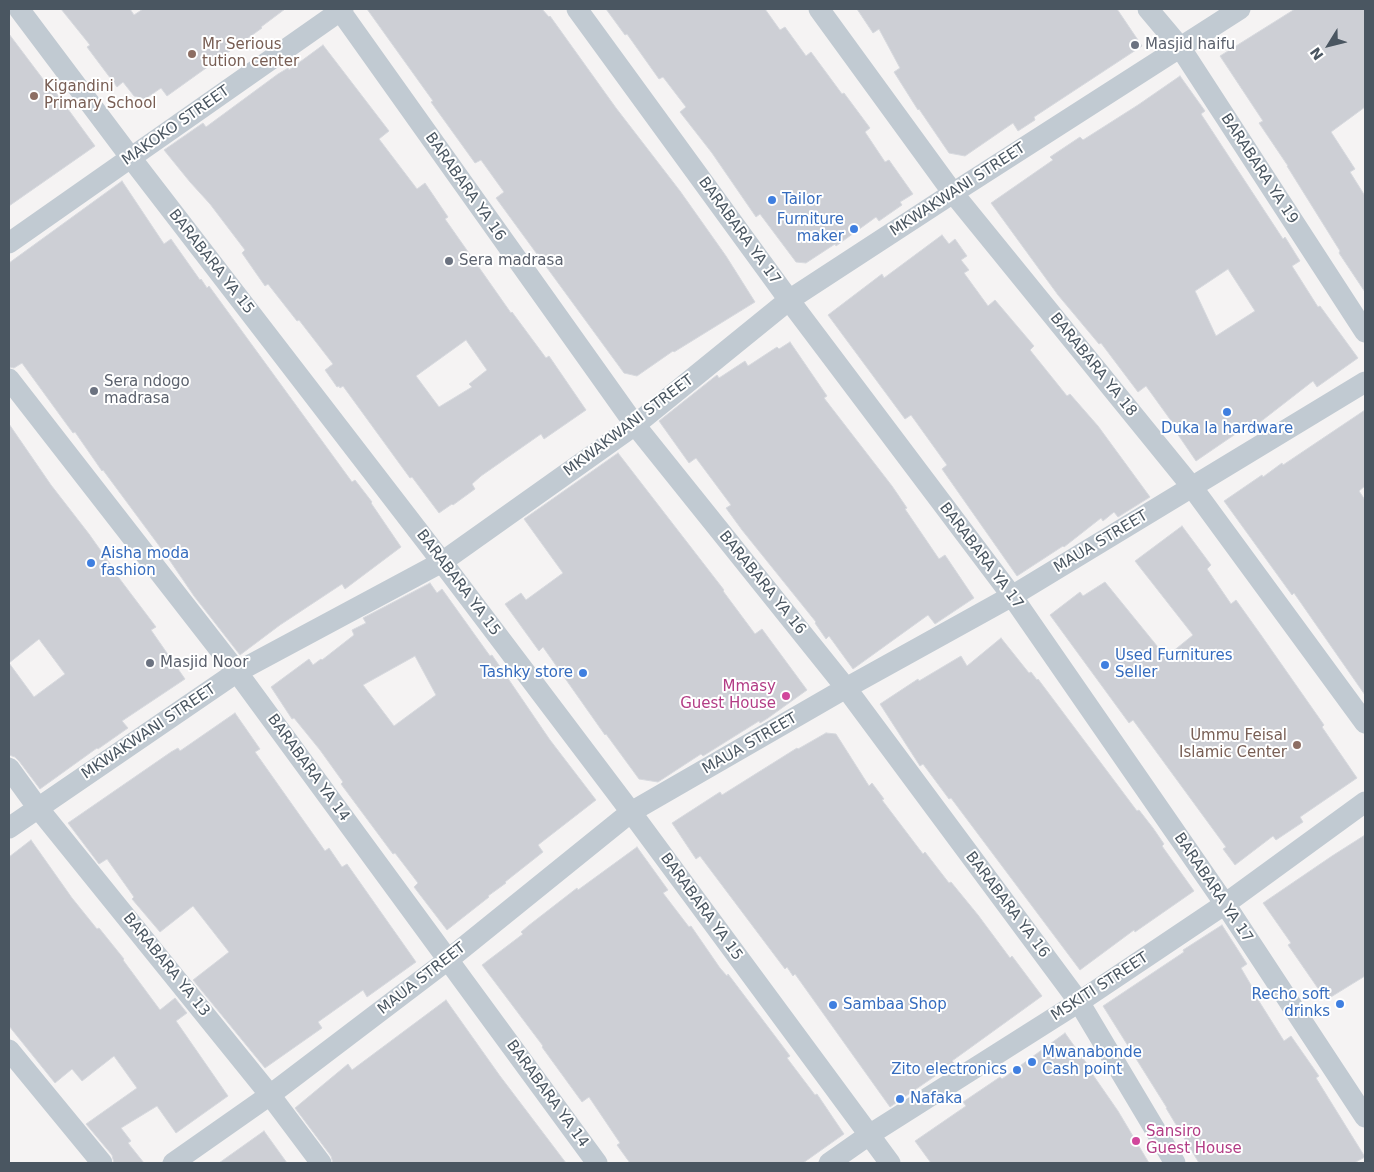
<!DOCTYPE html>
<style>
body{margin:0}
#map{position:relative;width:1374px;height:1172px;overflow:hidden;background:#f5f3f3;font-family:"DejaVu Sans",sans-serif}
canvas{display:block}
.frame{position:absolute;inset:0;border:10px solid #4a5661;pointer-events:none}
.north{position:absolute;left:1304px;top:20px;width:50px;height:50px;-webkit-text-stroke:4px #fff;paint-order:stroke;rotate:234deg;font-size:14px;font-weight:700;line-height:20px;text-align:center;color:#4a5661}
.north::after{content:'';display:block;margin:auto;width:18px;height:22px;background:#4a5661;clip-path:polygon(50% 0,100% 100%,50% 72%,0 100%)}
</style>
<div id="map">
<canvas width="1374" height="1172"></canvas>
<div class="frame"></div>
<div class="north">N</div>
</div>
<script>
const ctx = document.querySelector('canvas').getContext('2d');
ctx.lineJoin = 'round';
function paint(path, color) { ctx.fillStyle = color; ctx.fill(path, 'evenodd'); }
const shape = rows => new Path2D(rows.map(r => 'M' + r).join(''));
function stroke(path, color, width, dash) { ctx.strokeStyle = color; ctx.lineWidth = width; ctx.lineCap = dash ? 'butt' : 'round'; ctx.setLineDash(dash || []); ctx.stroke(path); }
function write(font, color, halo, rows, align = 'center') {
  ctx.font = font + ' "DejaVu Sans",sans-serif'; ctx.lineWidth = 4; ctx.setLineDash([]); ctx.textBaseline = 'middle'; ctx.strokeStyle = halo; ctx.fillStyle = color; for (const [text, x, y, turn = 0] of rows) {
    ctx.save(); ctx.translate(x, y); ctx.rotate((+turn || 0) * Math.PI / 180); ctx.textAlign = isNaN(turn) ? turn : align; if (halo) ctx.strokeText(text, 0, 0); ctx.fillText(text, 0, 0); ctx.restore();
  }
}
const building = shape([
 [61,9,130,9,134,15,143,9,285,9,261,27,262,28,167,96,161,88,145,99,134,96,123,82,117,87,87,47,90,45,61,9],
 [367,9,542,9,549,17,550,16,616,108,680,191,726,256,755,302,674,352,673,351,637,376,624,373,496,198,504,192,481,160,475,163,431,102,433,101,367,9],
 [606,9,765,9,780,30,785,27,806,56,811,52,842,94,844,93,870,128,865,132,885,162,889,160,913,194,900,202,902,205,879,221,876,217,836,246,835,244,806,263,796,262,760,214,756,217,712,153,680,112,686,107,663,77,659,79,627,34,625,35,606,9],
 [857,9,1117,9,1142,46,1034,117,1035,120,1018,131,1013,123,965,156,949,153,919,109,918,110,894,72,900,68,879,29,873,33,857,9],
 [1295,9,1365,9,1365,107,1331,132,1355,169,1350,172,1365,196,1365,292,1339,253,1340,251,1287,166,1288,166,1259,123,1263,121,1220,56,1295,9],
 [9,34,52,91,54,90,95,146,9,206,9,34],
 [323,45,389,131,379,139,417,189,425,183,448,217,445,219,511,313,512,312,546,358,549,356,586,410,544,439,541,434,481,476,472,484,475,489,453,505,452,504,439,513,412,477,410,478,343,386,340,388,339,386,337,387,325,370,333,364,299,320,297,321,268,284,265,286,242,253,245,250,210,204,190,182,164,150,203,123,206,127,278,74,288,68,289,70,323,45],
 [466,340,487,370,469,384,472,387,439,407,416,376,466,340],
 [1180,76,1205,111,1201,114,1283,239,1285,237,1300,261,1292,266,1318,307,1320,306,1358,358,1317,387,1313,381,1255,426,1253,422,1196,461,1170,423,1172,422,1146,386,1138,392,1101,343,1099,344,1058,295,991,203,1053,160,1050,157,1080,137,1083,140,1138,105,1180,76],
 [1228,269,1255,311,1216,336,1195,291,1228,269],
 [122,181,164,244,171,239,200,280,201,279,207,288,209,286,352,482,355,480,372,502,371,503,401,547,345,589,342,584,280,625,240,655,194,596,166,555,103,470,102,471,75,432,73,433,22,363,14,368,9,367,9,263,122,181],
 [942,235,949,244,955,239,967,256,961,260,969,270,964,273,988,306,995,300,1034,346,1030,350,1067,396,1070,394,1098,426,1150,497,1118,517,1114,512,1103,521,1101,518,1064,547,1063,546,1017,576,942,469,947,465,911,415,905,419,828,315,882,274,884,278,942,235],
 [790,342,827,396,824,398,892,486,907,508,905,509,939,559,945,555,974,598,935,624,928,615,853,669,829,636,826,639,815,623,816,622,742,530,726,508,731,505,696,458,689,463,659,421,717,375,719,378,745,361,748,366,777,347,779,349,790,342],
 [1365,410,1365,486,1359,491,1365,500,1365,695,1294,593,1292,595,1224,501,1262,475,1263,477,1282,463,1283,465,1365,410],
 [9,424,51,485,89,534,111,565,110,566,156,627,151,630,185,679,122,721,128,728,98,749,97,748,40,789,19,761,15,757,9,755,9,663,34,697,65,674,39,639,9,663,9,424],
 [618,453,724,590,723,591,755,634,762,629,807,690,768,718,760,723,759,721,703,756,701,754,658,782,639,779,606,734,605,735,543,647,539,651,505,604,521,593,526,600,563,573,524,519,618,453],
 [1182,526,1211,565,1207,569,1231,604,1236,600,1261,635,1324,725,1322,727,1357,778,1300,817,1303,822,1276,840,1273,836,1235,865,1223,849,1226,847,1133,720,1129,723,1050,615,1080,592,1083,596,1105,582,1166,657,1193,635,1135,561,1182,526],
 [430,583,437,593,442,589,490,656,492,655,550,740,596,800,538,845,543,852,505,882,506,883,488,896,489,897,447,930,414,887,418,883,395,853,393,854,341,784,343,782,320,750,294,718,292,719,271,687,309,659,313,665,321,659,322,660,354,635,352,630,366,623,363,618,430,583],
 [415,656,436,695,394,726,363,685,415,656],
 [1001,638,1029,673,1031,672,1037,680,1038,679,1137,811,1139,810,1153,828,1164,844,1162,846,1194,891,1135,932,1134,930,1080,970,951,798,949,799,923,764,920,766,880,704,918,679,919,681,961,656,967,666,1001,638],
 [235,713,260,749,255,752,325,851,329,848,342,867,347,864,416,962,367,997,363,990,318,1022,322,1028,265,1068,193,980,229,952,193,906,160,932,132,899,134,897,107,859,99,864,68,823,171,752,178,748,180,751,235,713],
 [826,733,836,734,869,786,872,783,884,799,882,800,923,854,925,852,949,883,951,882,978,915,1010,958,1012,956,1042,996,952,1061,954,1063,890,1107,795,974,793,976,787,967,785,969,700,856,696,859,672,823,720,792,722,795,797,748,798,749,826,733],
 [1365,835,1365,976,1326,1000,1288,945,1291,943,1263,903,1332,856,1365,835],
 [31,840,72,898,97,929,99,928,124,959,123,960,160,1010,175,998,187,1013,176,1021,228,1096,176,1133,157,1106,121,1128,131,1141,128,1143,144,1163,114,1163,112,1155,86,1124,137,1088,114,1056,82,1081,72,1069,55,1083,9,1026,9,857,31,840],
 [637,847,668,890,663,893,689,927,691,926,720,968,727,976,728,974,781,1044,790,1056,787,1058,815,1095,817,1094,844,1134,803,1163,630,1163,617,1145,620,1143,589,1097,582,1102,542,1047,543,1046,482,965,523,934,521,932,528,926,577,888,578,890,637,847],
 [1222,925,1247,964,1241,968,1258,997,1257,998,1284,1041,1291,1036,1319,1076,1316,1078,1365,1157,1354,1163,1199,1163,1166,1108,1167,1108,1103,1006,1184,952,1183,950,1222,925],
 [446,1000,500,1076,566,1163,333,1163,331,1156,295,1108,348,1064,352,1070,446,1000],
 [1065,1033,1092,1071,1091,1072,1118,1111,1149,1163,931,1163,915,1141,966,1106,963,1102,1000,1077,1002,1079,1065,1033],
 [264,1131,287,1163,219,1163,264,1131]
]);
const minor = shape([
 [19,9,131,158,442,562,631,812,890,1163],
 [339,9,635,425,846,688,1079,1002,1175,1163],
 [577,9,789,300,1012,596,1225,904,1365,1117],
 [819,9,953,193,1192,487,1365,723],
 [1148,9,1180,47,1365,332],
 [9,243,343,9],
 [9,379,237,672,597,1163],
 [9,768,38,808,270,1095,321,1163],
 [9,828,237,672,442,562,635,425,789,300,953,193,1240,9],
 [9,1050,102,1163],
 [173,1163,270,1095,449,959,631,812,846,688,1012,596,1365,382],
 [829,1163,869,1135,1079,1002,1225,904,1365,802]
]);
const markers = [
 [1135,45,5,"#6b7280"],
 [192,54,5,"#8d6e63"],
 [34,96,5,"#8d6e63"],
 [772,200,5,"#3f7fe0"],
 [854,229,5,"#3f7fe0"],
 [449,261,5,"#6b7280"],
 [94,391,5,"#6b7280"],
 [1227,412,5,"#3f7fe0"],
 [91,563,5,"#3f7fe0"],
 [150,663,5,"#6b7280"],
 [1105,665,5,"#3f7fe0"],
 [583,673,5,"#3f7fe0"],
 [786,696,5,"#d1479c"],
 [1297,745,5,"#8d6e63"],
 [1340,1004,5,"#3f7fe0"],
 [833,1005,5,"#3f7fe0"],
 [1032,1062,5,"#3f7fe0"],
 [1017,1070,5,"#3f7fe0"],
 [900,1099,5,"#3f7fe0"],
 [1136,1141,5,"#d1479c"]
];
const educationNames = [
 ["Mr Serious",202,45],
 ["tution center",202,62],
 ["Kigandini",44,87],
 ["Primary School",44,104],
 ["Ummu Feisal",1287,736,"right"],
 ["Islamic Center",1287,753,"right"]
];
const worshipNames = [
 ["Masjid haifu",1145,45],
 ["Sera madrasa",459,261],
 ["Sera ndogo",104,382],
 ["madrasa",104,399],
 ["Masjid Noor",160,663]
];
const streetNames = [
 ["MAKOKO STREET",176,126,-35],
 ["BARABARA YA 19",1259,169,57],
 ["BARABARA YA 16",465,187,55],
 ["MKWAKWANI STREET",958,190,-33],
 ["BARABARA YA 17",739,231,54],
 ["BARABARA YA 15",211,262,52],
 ["BARABARA YA 18",1093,365,51],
 ["MKWAKWANI STREET",629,426,-37],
 ["MAUA STREET",1101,542,-31],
 ["BARABARA YA 17",981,556,53],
 ["BARABARA YA 15",458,583,53],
 ["BARABARA YA 16",762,583,51],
 ["MKWAKWANI STREET",149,732,-34],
 ["MAUA STREET",750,744,-30],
 ["BARABARA YA 14",308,768,54],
 ["BARABARA YA 17",1213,888,56],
 ["BARABARA YA 16",1007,905,53],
 ["BARABARA YA 15",701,907,54],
 ["BARABARA YA 13",166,965,51],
 ["MAUA STREET",422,979,-38],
 ["MSKITI STREET",1100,987,-33],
 ["BARABARA YA 14",547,1094,54]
];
const shopNames = [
 ["Tailor",782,200],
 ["Furniture",844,220,"right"],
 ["maker",844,237,"right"],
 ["Duka la hardware",1227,429,"center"],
 ["Aisha moda",101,554],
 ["fashion",101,571],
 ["Used Furnitures",1115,656],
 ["Seller",1115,673],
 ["Tashky store",573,673,"right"],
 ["Recho soft",1330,995,"right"],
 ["drinks",1330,1012,"right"],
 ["Sambaa Shop",843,1005],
 ["Mwanabonde",1042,1053],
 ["Cash point",1042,1070],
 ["Zito electronics",1007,1070,"right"],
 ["Nafaka",910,1099]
];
const hotelNames = [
 ["Mmasy",776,687],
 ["Guest House",776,704],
 ["Sansiro",1146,1132,"left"],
 ["Guest House",1146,1149,"left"]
];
paint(building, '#cdcfd5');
stroke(building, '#d7d9de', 1);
stroke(minor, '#c1cad2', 21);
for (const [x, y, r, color] of markers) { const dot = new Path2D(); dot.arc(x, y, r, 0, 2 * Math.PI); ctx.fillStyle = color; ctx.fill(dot); stroke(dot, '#fff', 2); }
write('15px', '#785e54', '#fff', educationNames, 'left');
write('15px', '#5b616d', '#fff', worshipNames, 'left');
write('15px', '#4a5661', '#fff', streetNames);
write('15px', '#366cbe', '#fff', shopNames, 'left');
write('15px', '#b23c85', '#fff', hotelNames, 'right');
</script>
